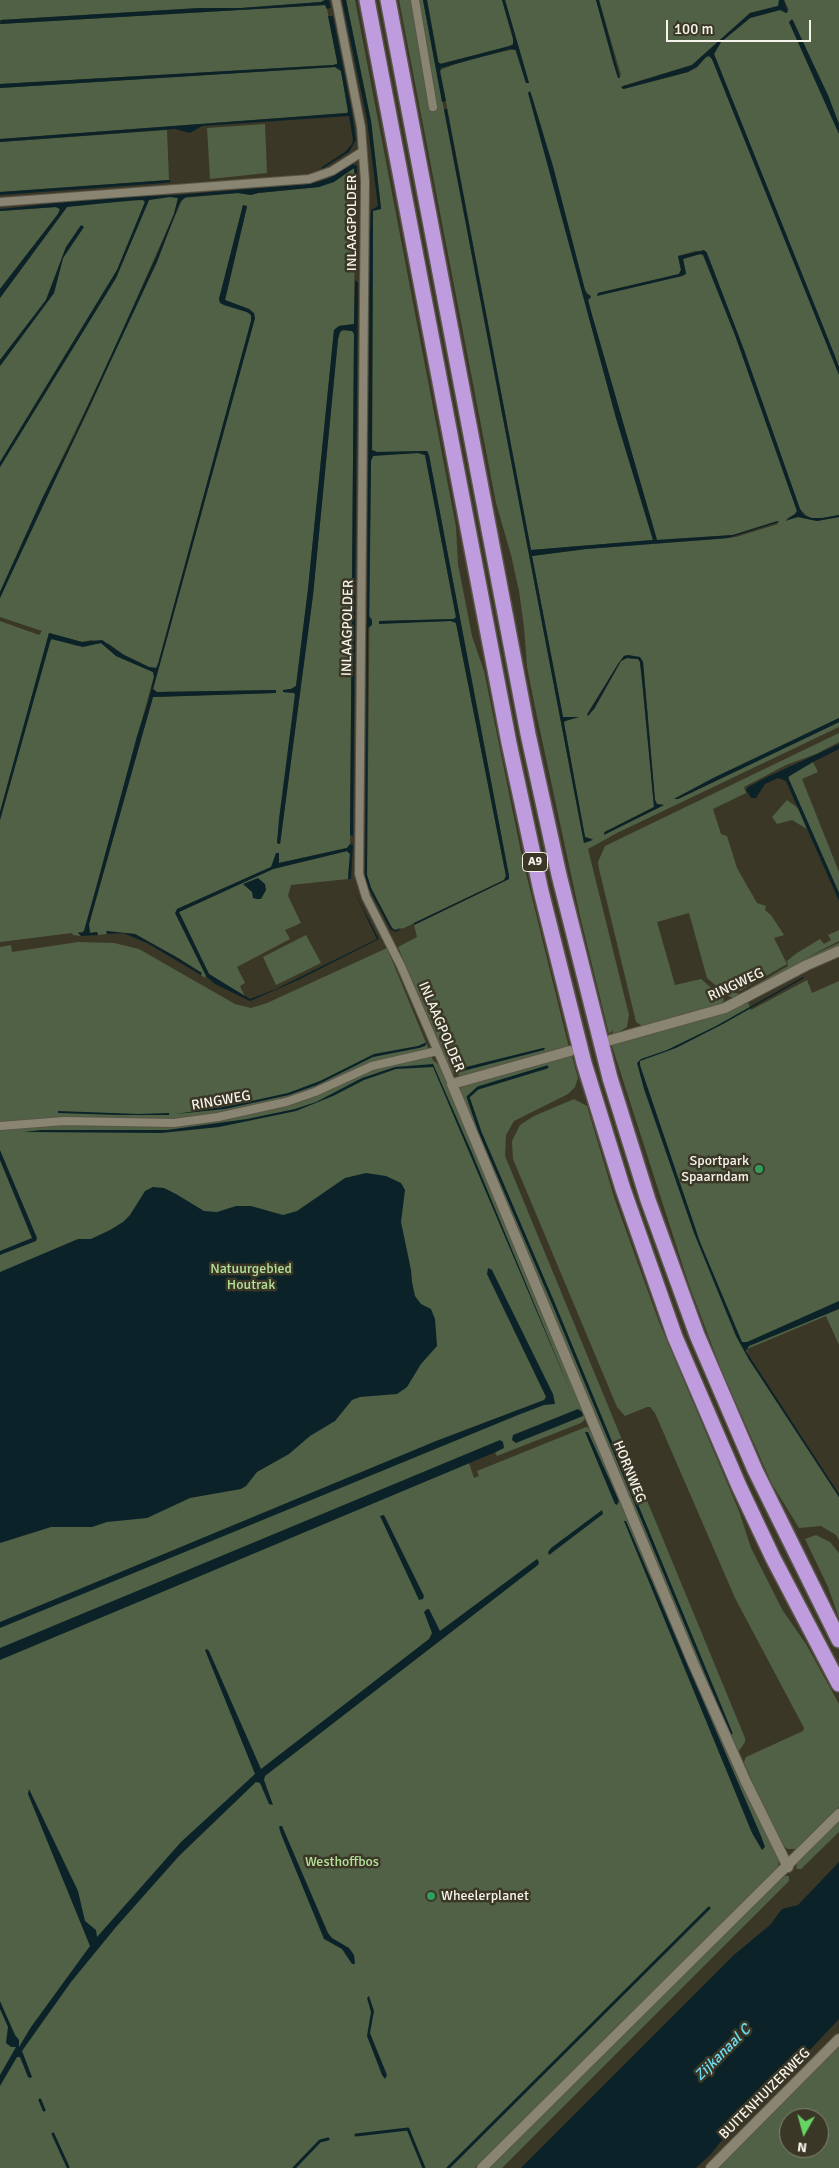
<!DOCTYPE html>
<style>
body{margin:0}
#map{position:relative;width:839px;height:2168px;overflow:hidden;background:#3b3727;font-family:Signika,sans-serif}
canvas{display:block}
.north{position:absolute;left:779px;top:2108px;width:50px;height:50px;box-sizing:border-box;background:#3b3727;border:1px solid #868375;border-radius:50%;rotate:187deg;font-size:14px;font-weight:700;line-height:20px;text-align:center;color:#f6f4ea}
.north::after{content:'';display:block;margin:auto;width:18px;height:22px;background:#67d465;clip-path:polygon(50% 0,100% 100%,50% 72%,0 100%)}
.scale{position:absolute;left:666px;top:20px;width:145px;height:22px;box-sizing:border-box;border:2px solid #f6f4ea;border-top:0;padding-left:6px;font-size:15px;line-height:18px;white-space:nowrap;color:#f6f4ea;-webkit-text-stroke:4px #3b3727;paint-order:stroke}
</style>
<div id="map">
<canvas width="839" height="2168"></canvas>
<div class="north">N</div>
<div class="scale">100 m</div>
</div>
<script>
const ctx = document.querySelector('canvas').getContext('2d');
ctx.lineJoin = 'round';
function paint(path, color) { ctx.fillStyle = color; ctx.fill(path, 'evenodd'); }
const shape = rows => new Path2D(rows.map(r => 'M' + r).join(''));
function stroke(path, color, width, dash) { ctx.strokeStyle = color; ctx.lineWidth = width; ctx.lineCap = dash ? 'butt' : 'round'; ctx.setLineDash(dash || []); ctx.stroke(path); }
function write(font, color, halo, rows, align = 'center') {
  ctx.font = font + ' Signika,sans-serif'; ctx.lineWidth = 5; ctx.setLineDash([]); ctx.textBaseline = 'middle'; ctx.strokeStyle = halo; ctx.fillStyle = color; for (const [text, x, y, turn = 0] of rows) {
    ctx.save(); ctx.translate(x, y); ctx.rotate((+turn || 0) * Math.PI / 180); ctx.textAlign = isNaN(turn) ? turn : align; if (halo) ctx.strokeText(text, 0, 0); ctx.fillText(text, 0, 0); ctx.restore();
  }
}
const green = shape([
 [0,0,325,0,321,2,241,8,200,8,0,20],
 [346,0,355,0,456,527,458,564,472,636,484,671,522,857,569,1048,462,1076,454,1074,449,1068,398,947,417,937,414,925,509,879,509,876,429,455,427,451,377,452,372,450,373,211,381,208,371,121],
 [399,0,412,0,432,110,436,109,417,0,423,0,584,843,593,839,585,837,564,723,565,721,579,717,563,717,532,556,586,549,718,539,736,537,778,524,777,521,733,535,657,540,592,315,588,300,591,298,585,290,541,126,531,93,529,92,616,418,653,540,531,550,440,70,463,61,515,49,525,80,526,83,529,83,505,0,596,0,618,78,621,75,599,0,779,0,780,2,778,6,750,13,692,65,622,86,624,89,688,72,697,67,706,57,709,56,712,59,839,375,839,515,815,519,807,516,800,509,744,350,706,251,696,251,678,256,681,270,679,274,598,293,597,295,682,276,686,273,683,259,700,254,704,255,735,335,797,511,795,514,786,519,798,517,817,521,839,517,839,718,675,798,678,799,839,722,839,727,617,833,588,849,629,1015,627,1027,612,1036,613,1030,609,1034,580,916,536,712,527,667,524,627,519,591,511,555,496,503],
 [628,655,641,659,643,662,655,800,657,804,664,805,604,834,604,832,654,807,643,690,640,662,638,659,627,658,621,661,594,709,587,714,618,664,624,656],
 [427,0,502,0,514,43,508,47,439,64],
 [784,0,839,0,839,124,805,46,793,20,789,22,839,134,839,367,714,54,721,42,750,18,780,10,789,10],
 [325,5,327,9,337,61,337,64,333,65,0,84,0,24],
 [335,67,341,71,348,111,347,113,0,139,0,88],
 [265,124,267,173,210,179,207,128],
 [167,130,169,180,0,192,0,142],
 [355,168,355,190,358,191,358,202,355,203,354,324,339,326,334,330,308,589,296,686,291,689,283,690,283,692,294,693,295,695,277,843,280,844,313,595,338,339,340,332,343,330,353,331,354,334,350,844,347,848,279,863,279,853,271,867,177,909,206,974,205,978,201,975,201,973,178,958,135,934,107,931,107,934,98,935,97,932,91,933,88,928,153,697,276,693,275,690,157,692,153,689,255,318,249,309,225,300,247,207,243,205,219,299,224,305,247,312,251,315,251,321,158,664,156,668,149,667,124,655,109,644,91,640,82,642,49,633,0,812,0,621,39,635,42,631,0,617,0,598,42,505,90,407,183,198,238,193,251,195,258,193,319,187],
 [170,196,178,198,174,214,105,370,42,499,0,592,0,467,116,278,149,200],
 [143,200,145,202,117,270,0,462,0,366,54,293,63,258,83,227,66,247,46,300,0,360,0,298,67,207,76,205],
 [56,207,60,209,58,214,0,289,0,211],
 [418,453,425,455,456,617,454,619,380,621,379,623,451,621,456,623,506,876,504,880,404,928,395,930,392,928,371,888,367,875,371,460,373,456,377,455],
 [53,638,78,646,101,643,116,656,153,672,154,676,84,931,78,933,81,936,73,935,72,933,0,942,0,820,49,643],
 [839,733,839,742,816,754,786,765,744,787,746,793,713,809,721,834,727,836,737,868,757,903,766,906,765,910,771,915,784,935,774,938,787,964,740,991,732,990,732,992,740,994,788,966,787,961,797,953,820,939,824,944,831,940,828,935,839,930,839,941,806,958,839,943,839,947,736,999,728,996,707,978,689,913,657,922,675,985,701,979,724,999,722,1005,642,1026,636,1022,599,869,598,862,605,846],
 [813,762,818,772,802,779,839,872,839,893,788,779,791,774],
 [787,800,798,808,807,829,792,820,777,824,772,817],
 [347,851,350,854,348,879,291,885,288,896,301,923,285,930,290,939,237,967,245,983,240,986,245,997,209,974,179,912,273,869],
 [306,935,321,963,276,985,263,957],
 [78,942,114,943,139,949,235,1004,251,1008,267,1003,387,948,433,1060,441,1067,586,1418,581,1423,497,1456,495,1452,469,1463,474,1478,479,1476,477,1471,586,1427,591,1428,779,1860,778,1868,763,1885,615,2028,475,2168,0,2168,0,947,11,945,12,952],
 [807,980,812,993,839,981,839,1345,826,1316,747,1349,748,1358,839,1497,839,1540,836,1535,821,1526,799,1528,772,1484,721,1369,689,1285,611,1043,713,1017,748,1002,751,1010],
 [571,1053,578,1078,575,1087,568,1094,514,1121,506,1135,505,1156,745,1738,745,1742,739,1751,736,1751,703,1676,461,1099,460,1090,462,1086],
 [574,1099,587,1106,615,1200,659,1322,739,1511,751,1548,783,1611,806,1644,839,1704,839,1807,797,1849,788,1849,782,1845,769,1821,744,1762,746,1757,803,1731,804,1728,735,1598,655,1413,650,1407,647,1407,625,1416,617,1407,513,1159,512,1141,520,1125,534,1116],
 [816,1535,830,1542,839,1553,839,1618,828,1587,805,1539],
 [839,1820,839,1832,801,1869,796,1869,797,1863],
 [785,1876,789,1876,789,1881,502,2168,487,2168,705,1951],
 [839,2043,839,2168,714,2168],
 [789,2118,819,2118,819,2148,789,2148]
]);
const water = shape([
 [325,0,329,0,331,8,327,9,325,5,0,24,1,20,200,8,241,8,321,2],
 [342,0,346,0,371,121,381,209,373,211,372,450,377,452,427,451,429,455,509,876,509,879,414,925,414,923,504,880,506,876,456,623,451,621,379,624,379,621,454,619,456,617,425,455,418,453,373,456,371,461,369,616,372,620,372,625,368,628,367,875,371,888,392,928,395,930,401,928,396,932,390,929,369,889,365,877,370,233,371,210,378,206,367,120],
 [423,0,427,0,438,62,441,64,513,45,513,38,502,0,505,0,529,83,526,83,525,80,516,50,510,49,441,68,440,72,446,101,442,102],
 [596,0,599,0,620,78,618,78,613,62],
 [779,0,784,0,788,12,786,13,780,10,750,18,721,42,714,54,835,356,839,367,839,375,712,59,709,56,706,57,697,67,688,72,623,89,621,87,692,65,750,13,778,6],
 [328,16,333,16,352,112,356,140,349,152,322,169,322,167,345,152,352,144,353,140,349,116,202,126,190,133,175,129,0,142,0,139,347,113,348,111,341,71,335,67,0,88,0,84,333,65,337,64,337,61],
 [792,19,828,95,839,124,839,134,789,22],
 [530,91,553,166,585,290,587,294,591,296,588,300,592,315,657,540,733,535,778,521,779,522,728,538,586,549,532,556,563,717,579,717,565,721,564,723,585,837,593,840,584,843,444,109,447,109,531,550,653,540,616,418,528,93],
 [353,164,357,166,358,191,355,190,354,168,334,182,319,187,258,193,251,195,238,193,186,197,180,202,157,262,0,598,0,592,42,499,75,434,156,257,174,214,178,198,170,197,149,200,116,278,0,467,0,462,117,270,145,202,143,200,135,200,67,207,0,298,0,289,58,214,60,209,56,207,0,211,0,209,104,198,175,195,310,184,327,179],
 [169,180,171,182,165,183,0,195,0,192],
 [243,205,247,206,225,300,249,309,254,313,255,318,153,689,157,692,276,690,276,693,153,697,89,924,90,933,97,932,98,935,81,936,78,932,82,933,84,931,97,885,137,736,148,702,154,677,153,672,116,656,101,643,83,647,51,639,0,820,0,812,49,633,82,642,102,640,124,655,149,667,156,668,158,664,251,321,251,315,247,312,224,305,220,303,219,299],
 [81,225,84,227,63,258,54,293,0,366,0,360,46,300,66,247],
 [704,250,707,253,744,350,800,509,804,515,811,518,823,518,839,515,839,517,817,521,798,517,785,521,795,514,797,511,735,335,703,255,700,254,683,259,686,274,682,276,597,296,598,293,679,274,681,270,678,256],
 [356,280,358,283,353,836,350,835,354,334,352,331,343,330,340,332,338,339,313,595,280,844,277,843,279,819,295,695,294,693,283,692,283,690,291,689,296,686,308,589,334,330,339,326,354,324,355,282],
 [628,655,640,657,643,662,655,800,657,804,664,805,604,835,605,832,654,807,643,690,640,662,638,659,627,658,621,661,594,709,588,716,587,715,618,664,624,656],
 [839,718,839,722,831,726,678,799,674,799,713,778],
 [839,744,839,749,813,762,788,777,839,893,839,901,786,781,778,778,765,784,756,798,751,798,746,790,748,787,767,777],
 [350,844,353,845,351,879,348,879,350,854,347,851,273,869,179,912,209,974,250,999,276,989,377,939,353,889,379,939,298,980,250,1001,215,984,206,976,175,913,177,909,271,867,276,853,279,853,279,863,347,848],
 [258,878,265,884,266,890,261,899,257,899,253,898,252,892,243,884],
 [106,931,135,934,178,958,202,973,201,975,147,943,123,933,107,934],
 [803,977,804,978,723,1024,676,1048,640,1061,640,1065,700,1242,742,1342,747,1342,839,1301,839,1309,749,1346,746,1351,839,1494,839,1497,748,1358,736,1336,694,1233,644,1089,637,1063,641,1059,667,1050,716,1026],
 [427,1042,425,1046,419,1048,373,1057,317,1085,289,1095,225,1109,176,1114,233,1105,288,1093,320,1081,374,1054,418,1046],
 [543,1048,545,1048,544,1050,463,1071,455,1070,445,1051,450,1050,457,1066,462,1068],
 [433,1064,472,1153,572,1395,433,1067,396,1069,364,1080,333,1096,296,1111,219,1127,161,1133,24,1132,41,1130,167,1130,247,1119,295,1109,316,1102,362,1078,395,1067],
 [58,1111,139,1114,169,1113,169,1115,118,1115,58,1113],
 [0,1150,37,1238,36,1241,0,1255,0,1251,32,1238,0,1160],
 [366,1173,386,1176,401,1183,405,1190,401,1222,411,1270,412,1282,415,1296,421,1304,431,1309,435,1319,437,1346,421,1364,407,1387,397,1394,360,1397,352,1400,335,1421,310,1436,289,1454,257,1472,246,1486,241,1489,190,1498,147,1518,107,1522,92,1527,51,1527,0,1543,0,1272,78,1239,91,1239,110,1230,123,1222,130,1215,145,1191,153,1187,164,1188,176,1194,204,1211,217,1212,236,1206,251,1206,283,1215,297,1211,345,1178],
 [488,1268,492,1270,553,1394,555,1404,544,1405,518,1415,0,1628,0,1622,436,1441,544,1400,546,1397,487,1274],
 [578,1409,582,1412,583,1416,516,1443,512,1440,513,1435],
 [585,1432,588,1432,619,1501,617,1505,615,1504],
 [500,1440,503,1442,504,1448,496,1452,0,1660,0,1648],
 [602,1510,603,1514,549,1555,548,1552,551,1548],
 [384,1515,424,1596,423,1599,419,1600,380,1516],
 [624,1521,626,1521,761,1836,765,1847,762,1850,752,1833],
 [537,1559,539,1562,538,1565,265,1776,264,1780,273,1805,269,1804,260,1783,256,1782,179,1856,116,1927,71,1982,22,2051,32,2077,30,2078,28,2077,20,2057,17,2057,0,2086,0,2075,16,2047,11,2047,6,2043,8,2027,0,2009,0,2001,15,2035,19,2040,19,2047,31,2027,90,1946,28,1794,29,1789,78,1891,85,1921,96,1930,97,1937,181,1842,255,1774,205,1650,207,1649,209,1651,261,1769,429,1639,432,1633,424,1612,427,1609,429,1609,440,1631],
 [280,1826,282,1826,328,1933,332,1938,349,1948,354,1955,355,1964,352,1964,342,1949,324,1939,281,1834,279,1827],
 [839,1862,839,2019,748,2116,733,2126,711,2154,696,2168,521,2168,735,1954,770,1925,782,1909,798,1905],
 [369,1996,374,2011,370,2033,387,2075,385,2079,382,2075,367,2036,371,2012,367,1998]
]);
const stream = shape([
 [547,1067,478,1088,468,1097,480,1132,554,1305,731,1733],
 [40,2100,44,2110],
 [53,2134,68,2167],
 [356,2135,408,2129,424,2168],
 [294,2168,320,2141,328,2139],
 [448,2168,709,1908]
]);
const minor = shape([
 [336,0,361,127,365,181,359,874,366,897,401,966,452,1084],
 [415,0,433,107],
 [0,202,309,179,332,171,362,152],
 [0,1126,64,1121,174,1123,218,1117,286,1102,315,1092,372,1066,437,1051]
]);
const tertiary = shape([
 [611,1040,725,1008,807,965,839,951],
 [570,1051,452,1084,693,1663,746,1782,788,1867],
 [482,2168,839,1814],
 [711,2168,839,2039]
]);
const motorway = shape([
 [367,0,509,743,541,891,584,1063,623,1189,675,1337,739,1486,773,1558,839,1684],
 [388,0,528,734,559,875,610,1078,648,1200,697,1335,755,1470,839,1640]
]);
const markers = [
 [759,1169,5,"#2e9e5b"],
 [431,1896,5,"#2e9e5b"]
];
const shields = [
 [535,862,25]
];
const shieldNames = [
 ["A9",535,862]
];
const streetNames = [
 ["INLAAGPOLDER",352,223,-90],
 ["INLAAGPOLDER",348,628,-89],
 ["RINGWEG",736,985,-25],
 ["INLAAGPOLDER",441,1027,67],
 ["RINGWEG",221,1101,-10],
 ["HORNWEG",629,1472,68],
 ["BUITENHUIZERWEG",765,2094,-45]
];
const poiNames = [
 ["Sportpark",749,1161],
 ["Spaarndam",749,1177],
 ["Wheelerplanet",441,1896,"left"]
];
const parkNames = [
 ["Natuurgebied",251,1269],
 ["Houtrak",251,1285],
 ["Westhoffbos",342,1862]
];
const waterNames = [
 ["Zijkanaal C",723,2053,-45]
];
paint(green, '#506146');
paint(water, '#0b2328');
stroke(stream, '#0b2328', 3);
stroke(minor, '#595648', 10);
stroke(tertiary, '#595648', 12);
stroke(motorway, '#595648', 18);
stroke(minor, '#898572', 8);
stroke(tertiary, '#898572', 10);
stroke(motorway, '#be9cdd', 15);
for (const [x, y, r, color] of markers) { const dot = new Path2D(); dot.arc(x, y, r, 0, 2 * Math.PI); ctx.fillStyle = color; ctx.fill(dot); stroke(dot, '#3b3727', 2); }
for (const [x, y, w] of shields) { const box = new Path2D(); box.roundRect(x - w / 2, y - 9.5, w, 19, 4); ctx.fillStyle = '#3b3727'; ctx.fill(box); stroke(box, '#f6f4ea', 1); }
write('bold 12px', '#f6f4ea', null, shieldNames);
write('14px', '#f6f4ea', '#3b3727', streetNames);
write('14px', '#f6f4ea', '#3b3727', poiNames, 'right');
write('14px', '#b3e199', '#3b3727', parkNames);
write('italic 15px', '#6cddf3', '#3b3727', waterNames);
</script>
